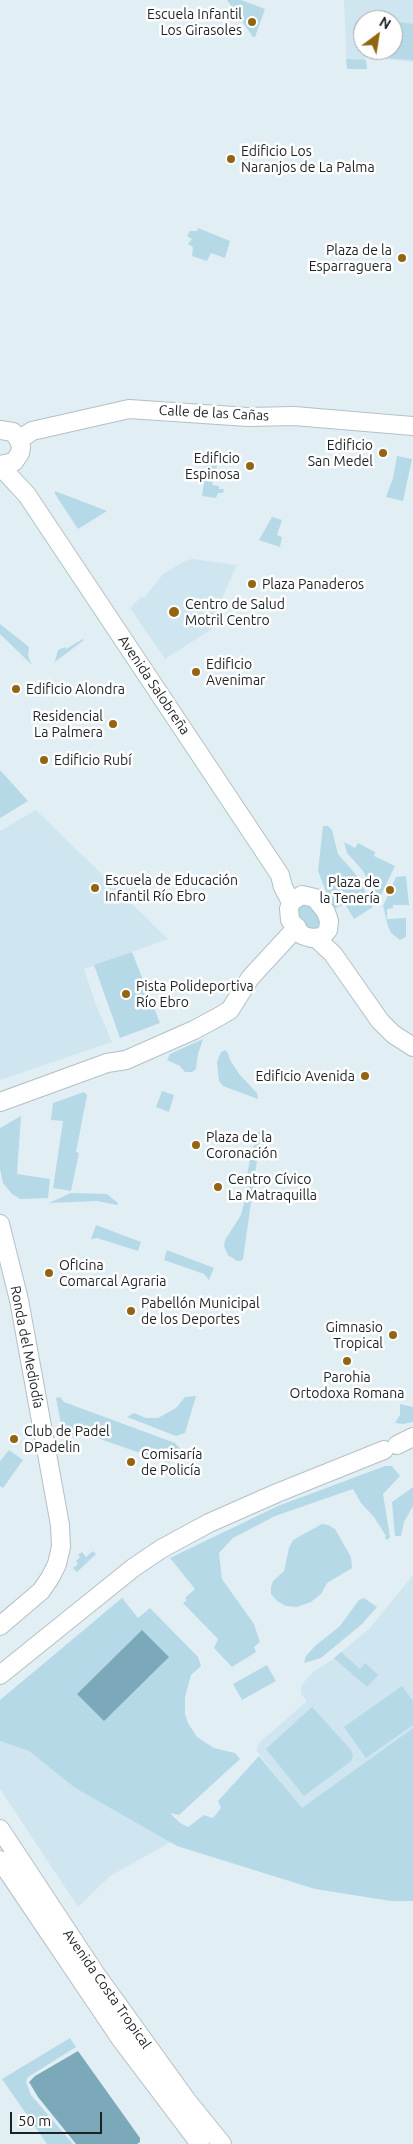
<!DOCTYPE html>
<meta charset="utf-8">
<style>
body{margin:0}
#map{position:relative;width:413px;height:2144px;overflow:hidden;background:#e1eff5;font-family:Ubuntu,sans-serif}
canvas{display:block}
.north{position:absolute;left:353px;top:10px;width:50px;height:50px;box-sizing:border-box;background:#fff;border:1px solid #a5a7a7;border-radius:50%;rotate:31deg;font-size:14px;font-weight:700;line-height:20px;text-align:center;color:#1d2224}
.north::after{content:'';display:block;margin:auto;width:18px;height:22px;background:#936412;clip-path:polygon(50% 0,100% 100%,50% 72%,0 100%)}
.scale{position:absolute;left:10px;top:2112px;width:92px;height:22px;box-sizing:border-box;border:2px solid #1d2224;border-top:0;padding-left:6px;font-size:15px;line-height:18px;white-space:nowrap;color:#1d2224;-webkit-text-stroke:4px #fff;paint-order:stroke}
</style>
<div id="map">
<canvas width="413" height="2144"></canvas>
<div class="north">N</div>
<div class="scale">50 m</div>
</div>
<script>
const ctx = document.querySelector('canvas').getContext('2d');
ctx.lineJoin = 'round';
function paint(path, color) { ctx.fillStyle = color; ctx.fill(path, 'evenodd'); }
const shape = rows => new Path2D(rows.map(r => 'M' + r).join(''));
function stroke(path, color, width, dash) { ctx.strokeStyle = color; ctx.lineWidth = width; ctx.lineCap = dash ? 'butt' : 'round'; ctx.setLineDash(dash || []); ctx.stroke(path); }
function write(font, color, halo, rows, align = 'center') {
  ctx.font = font + ' Ubuntu,sans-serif'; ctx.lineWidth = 5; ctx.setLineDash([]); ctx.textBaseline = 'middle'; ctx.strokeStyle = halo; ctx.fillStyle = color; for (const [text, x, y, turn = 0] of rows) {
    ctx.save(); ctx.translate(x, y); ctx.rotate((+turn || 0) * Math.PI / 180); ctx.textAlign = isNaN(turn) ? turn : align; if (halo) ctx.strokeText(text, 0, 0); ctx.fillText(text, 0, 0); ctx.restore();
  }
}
const built = shape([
 [344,0,413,0,413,62,365,57,367,69,347,69],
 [363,20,393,20,393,50,363,50],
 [192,559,237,565,214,616,212,629,165,659,130,608,142,596,144,598,163,574,185,561],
 [36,810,168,939,84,969,96,1005,112,1042,0,1080,0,831],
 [413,1575,413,1728,302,1809,256,1750,260,1742,307,1701,301,1694,301,1687,305,1681,313,1672,332,1660,370,1628],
 [0,1741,29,1751,75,1788,171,1842,110,1876,78,1907,0,1789]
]);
const green = shape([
 [227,0,241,0,265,9,255,37,253,37],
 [393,21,413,24,413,60,373,57,374,50,393,50],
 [346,59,366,60,367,69,347,69],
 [198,228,230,241,225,258,211,253,207,261,192,256,193,247,188,244,192,239,187,236,190,231,197,231],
 [204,455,218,455,219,458,212,485,219,486,219,489,224,489,223,493,218,493,216,498,202,496,206,468],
 [397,456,412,459,403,501,386,497,393,478],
 [55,491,107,511,78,529,55,494],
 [272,517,282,520,277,535,282,537,280,547,259,540],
 [0,624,29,647,28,656,32,665,0,634],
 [83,639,84,640,52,664,55,661,58,650,65,647,66,649],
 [0,770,28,801,0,818],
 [323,826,328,826,332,830,338,854,358,877,373,907,354,919,345,904,333,909,318,871],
 [344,842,355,848,358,843,375,852,374,856,395,866,381,895,376,895,363,871,347,853],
 [406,876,409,905,393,905,393,908,387,909,387,919,406,918,406,937,400,940,391,933,388,926,383,906,396,877],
 [304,903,311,906,320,919,320,924,317,928,309,929,298,914,298,907],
 [132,952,160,1023,120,1038,94,965],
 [203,1039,198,1054,196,1069,192,1072,185,1072,180,1066,167,1060,170,1054],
 [225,1050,228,1053,230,1060,240,1075,257,1093,258,1099,223,1086,219,1081,217,1062,221,1052],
 [162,1091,174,1095,169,1112,156,1107],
 [84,1092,87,1095,76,1152,79,1153,71,1191,53,1188,63,1121,51,1120,53,1103],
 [21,1116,17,1174,50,1179,48,1198,20,1199,12,1194,3,1183,0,1169,0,1128],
 [259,1131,261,1132,243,1259,241,1261,237,1261,228,1255,224,1246,225,1240,241,1215,246,1195,247,1175,251,1154],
 [71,1193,107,1194,118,1203,117,1205,97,1201,49,1203],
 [96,1225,141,1242,138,1251,97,1238,91,1239],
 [167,1250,214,1268,209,1280,204,1274,164,1260],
 [196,1396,185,1433,176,1436,127,1417,134,1413,146,1418,158,1418,176,1408,185,1397],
 [60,1397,64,1402,175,1443,180,1448,169,1463,77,1431,74,1438,63,1434,56,1398],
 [400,1404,413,1407,413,1422,403,1424,395,1423,400,1415],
 [9,1450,23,1460,3,1488,0,1486,0,1461],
 [385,1466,392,1466,400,1476,383,1494,390,1537,387,1540,385,1538,386,1536,374,1517,361,1503,353,1489,275,1516,233,1538,219,1553,222,1579,254,1624,260,1642,254,1647,256,1652,232,1667,214,1648,218,1639,183,1603,187,1600,185,1598,195,1589,170,1558,278,1506],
 [413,1487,413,1506,404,1522,401,1536,395,1536,392,1502],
 [322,1524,328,1525,335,1529,351,1557,352,1568,327,1583,321,1594,311,1602,297,1607,286,1606,277,1601,271,1594,271,1587,273,1581,284,1571,289,1548,293,1540],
 [93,1551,96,1554,77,1572,73,1568,78,1564,76,1561,80,1557,78,1555,82,1552,86,1557],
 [122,1598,138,1618,150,1608,198,1657,201,1666,191,1675,185,1697,185,1714,188,1723,197,1737,214,1748,235,1753,240,1759,179,1815,170,1813,180,1823,188,1827,204,1815,213,1818,221,1808,218,1801,259,1756,302,1808,413,1728,413,1901,391,1901,315,1889,177,1846,75,1788,29,1751,0,1741,0,1700],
 [364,1598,377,1607,362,1624,321,1658,304,1663,306,1656,315,1646,340,1626,359,1600],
 [341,1652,360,1669,365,1663,378,1675,367,1687,334,1658],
 [267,1665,276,1681,242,1700,233,1684],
 [402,1686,413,1701,413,1725,366,1758,344,1727],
 [312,1707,351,1750,353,1755,351,1761,304,1796,266,1749],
 [70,2038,76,2047,28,2077,26,2082,31,2095,73,2144,47,2144,2,2079]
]);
const water = shape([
 [142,1630,169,1657,104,1721,77,1694],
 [78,2051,140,2138,140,2142,137,2144,76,2144,38,2097,29,2082,35,2076]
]);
const secondary = shape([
 [0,430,13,432,19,440,21,447,20,453,14,462,0,465],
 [19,440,32,431,129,409,248,417,294,416,413,426],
 [0,466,27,495,280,875,283,887,291,902],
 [302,895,315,898,326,912,329,921,328,930,322,937,311,938,302,935,290,920,289,909,291,902,302,895],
 [317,939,333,954,380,1021,393,1034,413,1047],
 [0,1102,107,1063,126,1060,194,1030,220,1016,230,1010,250,978,297,927],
 [0,1224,19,1300,60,1525,61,1547,57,1564,50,1578,41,1591,0,1626],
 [397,1445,413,1437],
 [0,1675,133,1568,161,1549,209,1523,277,1493,384,1450],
 [0,1829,95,1973,188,2102,222,2144],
 [0,1860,120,2038,200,2144]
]);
const markers = [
 [252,22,5,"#936412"],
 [231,159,5,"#936412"],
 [402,258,5,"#936412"],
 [383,453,5,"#936412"],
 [250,466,5,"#936412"],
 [252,584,5,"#936412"],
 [174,612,6,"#936412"],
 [196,672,5,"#936412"],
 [16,689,5,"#936412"],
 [113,724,5,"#936412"],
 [44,760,5,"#936412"],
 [95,888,5,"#936412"],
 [390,890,5,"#936412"],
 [126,994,5,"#936412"],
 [365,1076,5,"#936412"],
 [196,1145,5,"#936412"],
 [218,1187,5,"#936412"],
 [49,1273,5,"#936412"],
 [131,1311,5,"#936412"],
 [393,1335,5,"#936412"],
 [347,1361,5,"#936412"],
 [14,1439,5,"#936412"],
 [131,1462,5,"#936412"]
];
const poiNames = [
 ["Escuela Infantil",242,14,"right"],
 ["Los Girasoles",242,30,"right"],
 ["Edificio Los",241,151],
 ["Naranjos de La Palma",241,167],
 ["Plaza de la",392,250,"right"],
 ["Esparraguera",392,266,"right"],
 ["Edificio",373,445,"right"],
 ["San Medel",373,461,"right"],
 ["Edificio",240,458,"right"],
 ["Espinosa",240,474,"right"],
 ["Plaza Panaderos",262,584],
 ["Centro de Salud",185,604],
 ["Motril Centro",185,620],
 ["Edificio",206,664],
 ["Avenimar",206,680],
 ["Edificio Alondra",26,689],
 ["Residencial",103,716,"right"],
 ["La Palmera",103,732,"right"],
 ["Edificio Rubí",54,760],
 ["Escuela de Educación",105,880],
 ["Infantil Río Ebro",105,896],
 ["Plaza de",380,882,"right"],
 ["la Tenería",380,898,"right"],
 ["Pista Polideportiva",136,986],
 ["Río Ebro",136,1002],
 ["Edificio Avenida",355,1076,"right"],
 ["Plaza de la",206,1137],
 ["Coronación",206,1153],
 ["Centro Cívico",228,1179],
 ["La Matraquilla",228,1195],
 ["Oficina",59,1265],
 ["Comarcal Agraria",59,1281],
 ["Pabellón Municipal",141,1303],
 ["de los Deportes",141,1319],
 ["Gimnasio",383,1327,"right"],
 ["Tropical",383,1343,"right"],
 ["Parohia",347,1377,"center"],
 ["Ortodoxa Romana",347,1393,"center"],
 ["Club de Padel",24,1431],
 ["DPadelin",24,1447],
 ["Comisaría",141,1454],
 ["de Policía",141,1470]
];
const streetNames = [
 ["Calle de las Cañas",214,413,3],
 ["Avenida Salobreña",154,685,56],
 ["Ronda del Mediodía",27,1347,79],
 ["Avenida Costa Tropical",107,1989,55]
];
paint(built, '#cfe5ef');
paint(green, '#b5d9e7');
paint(water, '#7ca9ba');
stroke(secondary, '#b3c0c5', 20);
stroke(secondary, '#fff', 18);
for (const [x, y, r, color] of markers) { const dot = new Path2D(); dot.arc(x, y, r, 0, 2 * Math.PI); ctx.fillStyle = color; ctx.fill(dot); stroke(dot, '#fff', 2); }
write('14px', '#1d2224', '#fff', poiNames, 'left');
write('14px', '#1d2224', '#fff', streetNames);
</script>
